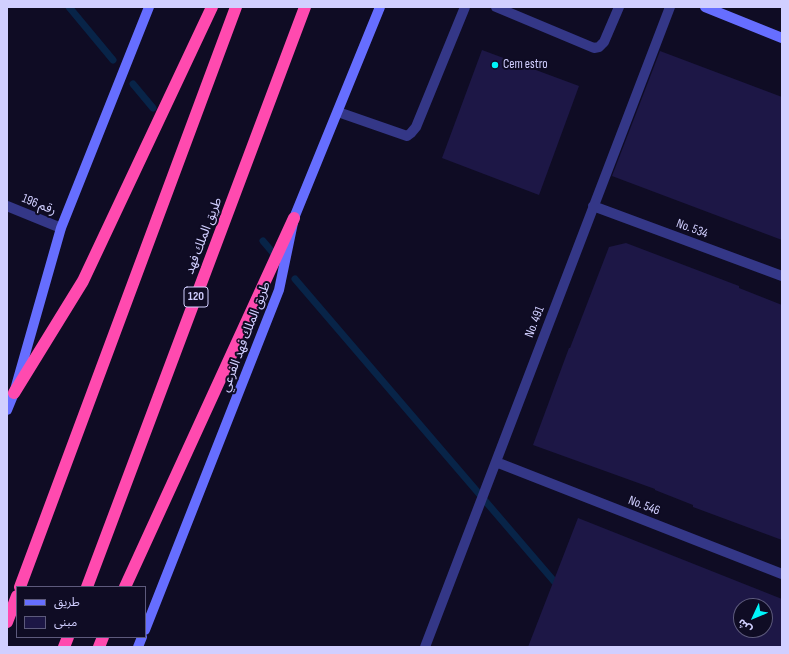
<!DOCTYPE html>
<meta charset="utf-8">
<style>
body{margin:0}
#map{position:relative;width:789px;height:654px;overflow:hidden;background:#0f0c24;font-family:"Sofia Sans Condensed","Noto Sans Arabic",sans-serif}
canvas{display:block}
.frame{position:absolute;inset:0;border:8px solid #d1cfff;pointer-events:none}
.legend{position:absolute;left:16px;top:586px;width:130px;height:52px;box-sizing:border-box;background:#0f0c24;border:1px solid #5d5a7c;margin:0;padding:5px 7px;list-style:none;font-size:12px;color:#d1cfff}
.legend li{display:flex;align-items:center;gap:8px;height:20px}
.legend b{width:20px;border:1px solid #5d5a7c}
.north{position:absolute;left:733px;top:598px;width:40px;height:40px;box-sizing:border-box;background:#0f0c24;border:1px solid #5d5a7c;border-radius:50%;rotate:226deg;font-size:11px;font-weight:700;line-height:16px;text-align:center;color:#d1cfff}
.north::after{content:'';display:block;margin:auto;width:14px;height:18px;background:#00f5fa;clip-path:polygon(50% 0,100% 100%,50% 72%,0 100%)}
</style>
<div id="map">
<canvas width="789" height="654"></canvas>
<div class="frame"></div>
<ul class="legend">
<li><b style="height:5px;background:#666eff"></b>طريق</li>
<li><b style="height:11px;background:#1d1746"></b>مبنى</li>
</ul>
<div class="north">ش</div>
</div>
<script>
const ctx = document.querySelector('canvas').getContext('2d');
ctx.lineJoin = 'round';
const shape = rows => new Path2D(rows.map(r => 'M' + r).join(''));
function stroke(path, color, width, dash) { ctx.strokeStyle = color; ctx.lineWidth = width; ctx.lineCap = dash ? 'butt' : 'round'; ctx.setLineDash(dash || []); ctx.stroke(path); }
function paint(path, color) { ctx.fillStyle = color; ctx.fill(path, 'evenodd'); }
function write(font, color, halo, rows, align = 'center') {
  ctx.font = font + ' "Sofia Sans Condensed","Noto Sans Arabic",sans-serif'; ctx.lineWidth = 4; ctx.setLineDash([]); ctx.textBaseline = 'middle'; ctx.strokeStyle = halo; ctx.fillStyle = color; for (const [text, x, y, turn = 0] of rows) {
    ctx.save(); ctx.translate(x, y); ctx.rotate((+turn || 0) * Math.PI / 180); ctx.textAlign = isNaN(turn) ? turn : align; if (halo) ctx.strokeText(text, 0, 0); ctx.fillText(text, 0, 0); ctx.restore();
  }
}
const stream = shape([
 [69,7,113,60],
 [133,84,153,108],
 [263,241,274,254],
 [295,279,559,587]
]);
const building = shape([
 [482,50,579,86,539,195,442,158],
 [660,51,782,97,782,240,612,176],
 [626,243,739,286,739,288,782,305,782,540,693,507,693,505,655,490,655,489,533,445,569,348,570,348,609,247],
 [578,518,782,599,782,647,528,647],
 [741,606,765,606,765,630,741,630]
]);
const lane = shape([
 [496,7,594,48,599,47,604,42,619,7],
 [338,112,407,136,411,133,416,127,465,7],
 [7,206,61,228]
]);
const street = shape([
 [593,206,782,276],
 [496,462,782,574],
 [425,647,670,7]
]);
const secondary = shape([
 [705,7,782,38],
 [7,410,14,393,61,228,149,7],
 [145,630,279,290,294,218,380,7],
 [138,647,142,637]
]);
const highway = shape([
 [14,393,83,281,212,7],
 [20,587,236,7],
 [87,587,305,7],
 [125,587,294,218],
 [7,622,17,596],
 [64,647,68,637],
 [99,647,103,637]
]);
const markers = [
 [495,65,4,"#00f5fa"]
];
const shields = [
 [196,297,24]
];
const shieldNames = [
 ["120",196,297]
];
const poiNames = [
 ["Cem estro",503,65]
];
const streetNames = [
 ["رقم 196",39,205,22],
 ["No. 534",692,229,20],
 ["طريق الملك فهد",204,236,-69],
 ["No. 491",535,322,-69],
 ["طريق الملك فهد الفرعي",246,337,-69],
 ["No. 546",644,506,21]
];
stroke(stream, '#082448', 7);
paint(building, '#1d1746');
stroke(lane, '#343787', 10);
stroke(street, '#343787', 10);
stroke(secondary, '#666eff', 10);
stroke(highway, '#ff4aaf', 12);
for (const [x, y, r, color] of markers) { const dot = new Path2D(); dot.arc(x, y, r, 0, 2 * Math.PI); ctx.fillStyle = color; ctx.fill(dot); stroke(dot, '#0f0c24', 1.5); }
for (const [x, y, w] of shields) { const box = new Path2D(); box.roundRect(x - w / 2, y - 10, w, 20, 3); ctx.fillStyle = '#0f0c24'; ctx.fill(box); stroke(box, '#d1cfff', 1); }
write('bold 12px', '#d1cfff', null, shieldNames);
write('13px', '#d1cfff', '#0f0c24', poiNames, 'left');
write('13px', '#d1cfff', '#0f0c24', streetNames);
</script>
